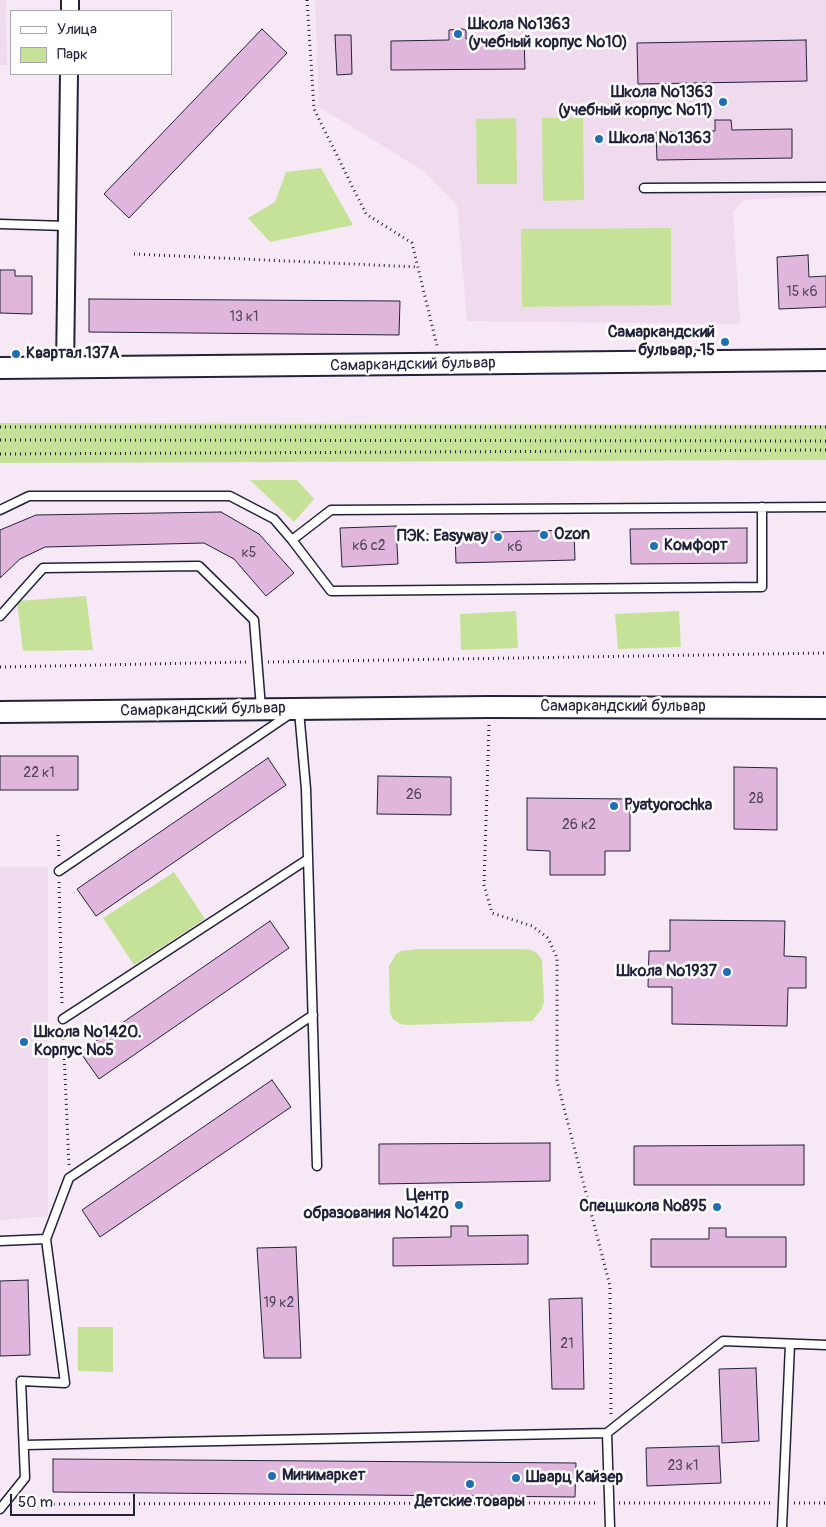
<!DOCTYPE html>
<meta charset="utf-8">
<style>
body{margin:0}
#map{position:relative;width:826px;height:1527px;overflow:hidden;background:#f6e9f5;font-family:Pangolin,sans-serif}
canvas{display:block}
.legend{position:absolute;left:10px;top:10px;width:162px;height:65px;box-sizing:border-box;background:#fff;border:1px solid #a7a7b1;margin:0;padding:6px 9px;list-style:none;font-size:15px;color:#22223b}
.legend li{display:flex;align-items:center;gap:10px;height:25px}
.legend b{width:25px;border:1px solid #a7a7b1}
.scale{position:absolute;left:10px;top:1494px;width:125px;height:22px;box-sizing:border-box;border:2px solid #22223b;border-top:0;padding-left:6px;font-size:15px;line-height:18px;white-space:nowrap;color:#22223b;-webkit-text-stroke:4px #fff;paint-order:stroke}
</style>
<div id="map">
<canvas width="826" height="1527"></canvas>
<ul class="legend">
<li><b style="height:6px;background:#fff"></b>Улица</li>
<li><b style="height:14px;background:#c6e299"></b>Парк</li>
</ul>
<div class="scale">50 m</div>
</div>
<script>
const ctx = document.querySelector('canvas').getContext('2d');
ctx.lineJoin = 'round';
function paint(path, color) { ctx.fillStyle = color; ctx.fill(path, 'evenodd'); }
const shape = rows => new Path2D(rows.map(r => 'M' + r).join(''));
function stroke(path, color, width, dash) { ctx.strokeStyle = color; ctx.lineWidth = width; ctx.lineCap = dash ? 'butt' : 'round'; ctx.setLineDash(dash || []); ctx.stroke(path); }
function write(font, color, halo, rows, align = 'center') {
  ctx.font = font + ' Pangolin,sans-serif'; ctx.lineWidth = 5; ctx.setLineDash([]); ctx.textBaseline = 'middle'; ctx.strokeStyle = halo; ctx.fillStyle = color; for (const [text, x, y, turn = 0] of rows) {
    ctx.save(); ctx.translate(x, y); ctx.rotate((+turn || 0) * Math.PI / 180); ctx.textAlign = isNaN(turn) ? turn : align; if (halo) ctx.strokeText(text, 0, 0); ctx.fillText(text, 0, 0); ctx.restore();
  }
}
const built = shape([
 [0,0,6,0,7,65,0,65],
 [315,0,826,0,826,196,743,200,733,212,740,324,467,321,457,205,424,171,319,107],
 [0,867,48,867,48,1216,0,1220]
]);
const green = shape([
 [516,118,517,184,477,184,476,119],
 [542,118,583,118,584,200,543,201],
 [321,168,353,225,270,242,248,218,275,202,286,172],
 [671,228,671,305,522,307,521,229],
 [0,423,826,425,826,460,0,463],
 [250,480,297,480,314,499,294,522],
 [86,596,93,650,23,651,17,601],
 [516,611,518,648,461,650,460,614],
 [679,611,681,647,618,649,615,614],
 [174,872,205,919,134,965,103,918],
 [523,949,531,950,537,953,542,960,544,1002,541,1010,532,1021,407,1025,400,1024,393,1019,390,1013,389,966,396,954,401,951,419,949],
 [78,1327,113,1327,113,1372,78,1371]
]);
const building = shape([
 [262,29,287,53,129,218,104,194,262,29],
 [462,29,466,30,466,39,524,39,525,69,391,70,391,41,449,40,449,30,462,29],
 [335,35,351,35,352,74,337,75,335,35],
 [806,40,807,81,638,84,637,43,806,40],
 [715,120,731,120,732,130,792,129,792,158,657,160,656,132,715,131,715,120],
 [808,255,809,277,826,276,826,307,779,309,777,257,808,255],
 [0,270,15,270,15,276,32,276,32,314,0,313,0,270],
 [89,299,400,301,399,335,89,332,89,299],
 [221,512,259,534,294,573,266,596,234,559,204,543,45,547,20,559,0,578,0,530,36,515,221,512],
 [396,526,398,564,342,567,340,528,396,526],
 [747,528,747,563,631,564,630,529,747,528],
 [574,530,575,560,456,563,455,533,574,530],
 [0,756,78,756,78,790,0,790,0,756],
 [268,758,286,785,96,916,77,889,268,758],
 [734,767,777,768,777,830,734,829,734,767],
 [378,776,451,777,451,815,377,814,378,776],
 [527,798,630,799,630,851,605,851,605,875,550,875,550,851,527,850,527,798],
 [670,920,785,921,784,956,806,957,806,988,788,988,787,1026,672,1024,672,987,648,987,649,951,670,951,670,920],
 [270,921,289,948,99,1079,80,1052,270,921],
 [272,1080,291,1107,100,1237,82,1210,272,1080],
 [550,1143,550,1181,379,1184,379,1144,550,1143],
 [804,1145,804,1185,634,1185,634,1146,804,1145],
 [451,1226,468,1226,468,1236,528,1235,528,1264,393,1266,393,1238,451,1237,451,1226],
 [709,1228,726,1228,726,1237,786,1237,786,1267,651,1267,651,1239,709,1239,709,1228],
 [296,1247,301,1358,264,1358,257,1248,296,1247],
 [28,1280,30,1355,0,1356,0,1281,28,1280],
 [582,1298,584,1389,552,1389,549,1299,582,1298],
 [756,1368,759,1441,722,1443,719,1369,756,1368],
 [719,1446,721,1483,647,1486,646,1448,719,1446],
 [53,1459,576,1463,575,1497,53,1492,53,1459]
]);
const path = shape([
 [307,0,314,109,366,214,412,243,437,346],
 [134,254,418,267],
 [0,427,826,427],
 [0,440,826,441],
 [0,454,826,450],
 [268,662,826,653],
 [0,667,247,662],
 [489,725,484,885,492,913,532,926,548,938,557,958,557,1081,610,1286,611,1415],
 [58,835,59,858],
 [59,882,62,1005],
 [63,1029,69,1165],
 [619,1503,773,1503],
 [794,1503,826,1503],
 [19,1504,598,1503]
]);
const service = shape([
 [644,188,826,187],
 [0,224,67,226],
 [0,510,29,496,230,496,274,519,292,540,331,591,762,587,762,507],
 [292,540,331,510,826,507],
 [0,616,43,568,199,566,254,620,261,708],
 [299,711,306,789,317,1166],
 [59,871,290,714],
 [63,1019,308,859],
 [46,1239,69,1178,313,1015],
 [0,1241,46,1239,65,1383,21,1381,25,1478,0,1509],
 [607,1433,610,1527],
 [24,1445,607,1433,723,1341,826,1345],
 [782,1527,790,1344]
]);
const minor = shape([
 [70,11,70,0],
 [65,368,69,74]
]);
const tertiary = shape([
 [0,368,826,360],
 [0,712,489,707,826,708]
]);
const markers = [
 [458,34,5,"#1f6fb2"],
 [723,102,5,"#1f6fb2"],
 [599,139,5,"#1f6fb2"],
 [725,342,5,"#1f6fb2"],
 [16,354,5,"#1f6fb2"],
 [544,535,5,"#1f6fb2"],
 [498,537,5,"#1f6fb2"],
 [654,546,5,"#1f6fb2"],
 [614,806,5,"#1f6fb2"],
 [727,972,5,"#1f6fb2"],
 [24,1042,5,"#1f6fb2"],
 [459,1205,5,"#1f6fb2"],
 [717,1207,5,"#1f6fb2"],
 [272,1476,5,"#1f6fb2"],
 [516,1478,5,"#1f6fb2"],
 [470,1484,5,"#1f6fb2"]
];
const numberNames = [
 ["15 к6",802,292],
 ["13 к1",244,317],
 ["к6 с2",369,546],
 ["к6",515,547],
 ["к5",249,553],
 ["22 к1",39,773],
 ["26",414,795],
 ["28",756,799],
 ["26 к2",579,825],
 ["19 к2",279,1303],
 ["21",567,1344],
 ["23 к1",683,1466]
];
const poiNames = [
 ["Школа №1363",468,25],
 ["(учебный корпус №10)",468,43],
 ["Школа №1363",713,93,"right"],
 ["(учебный корпус №11)",713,111,"right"],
 ["Школа №1363",609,139],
 ["Самаркандский",715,333,"right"],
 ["бульвар, 15",715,351,"right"],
 ["Квартал 137А",26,354],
 ["Ozon",554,535],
 ["ПЭК: Easyway",488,537,"right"],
 ["Комфорт",664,546],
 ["Pyatyorochka",624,806],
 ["Школа №1937",717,972,"right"],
 ["Школа №1420.",34,1033],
 ["Корпус №5",34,1051],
 ["Центр",449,1196,"right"],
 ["образования №1420",449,1214,"right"],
 ["Спецшкола №895",707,1207,"right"],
 ["Минимаркет",282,1476],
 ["Шварц Кайзер",526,1478],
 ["Детские товары",470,1502,"center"]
];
const streetNames = [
 ["Самаркандский бульвар",413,365,-1],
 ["Самаркандский бульвар",623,707],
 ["Самаркандский бульвар",203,710,-1]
];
paint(built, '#efdaee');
paint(green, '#c6e299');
paint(building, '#e0b6dd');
stroke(building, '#22223b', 1);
stroke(service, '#22223b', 11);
stroke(minor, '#22223b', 20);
stroke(tertiary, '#22223b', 24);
stroke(path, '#22223b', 3, [1, 4]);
stroke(service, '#fff', 8);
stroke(minor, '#fff', 16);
stroke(tertiary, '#fff', 20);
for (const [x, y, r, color] of markers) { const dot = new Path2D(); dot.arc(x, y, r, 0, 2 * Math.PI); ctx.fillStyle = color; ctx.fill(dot); stroke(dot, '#fff', 2); }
write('14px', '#524764', null, numberNames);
write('bold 16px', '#22223b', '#fff', poiNames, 'left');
write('16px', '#22223b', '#fff', streetNames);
</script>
